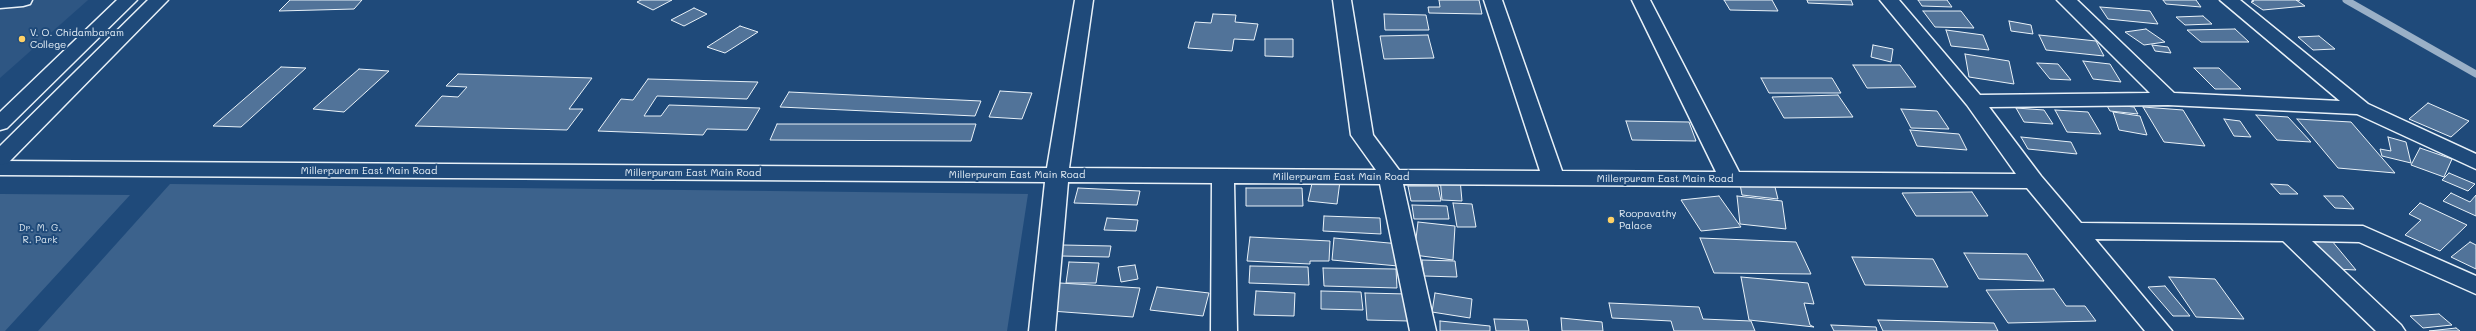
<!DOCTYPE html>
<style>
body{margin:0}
canvas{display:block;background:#1f4a7a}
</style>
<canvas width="2476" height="331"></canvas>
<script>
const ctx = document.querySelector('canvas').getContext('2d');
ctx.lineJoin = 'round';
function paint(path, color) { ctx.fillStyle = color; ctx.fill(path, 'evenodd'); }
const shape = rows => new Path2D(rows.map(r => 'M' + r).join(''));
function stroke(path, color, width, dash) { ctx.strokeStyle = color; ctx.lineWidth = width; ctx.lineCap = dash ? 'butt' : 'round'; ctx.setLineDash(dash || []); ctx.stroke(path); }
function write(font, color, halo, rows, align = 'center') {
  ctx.font = font + ' Mali,sans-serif'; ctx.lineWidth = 4; ctx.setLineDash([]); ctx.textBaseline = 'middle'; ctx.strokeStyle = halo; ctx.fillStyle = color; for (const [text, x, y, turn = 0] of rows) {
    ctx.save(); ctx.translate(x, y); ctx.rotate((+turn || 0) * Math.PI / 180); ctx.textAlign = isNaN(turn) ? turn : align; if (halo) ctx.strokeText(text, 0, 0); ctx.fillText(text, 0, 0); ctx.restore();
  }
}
const built = shape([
 [0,0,88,0,0,78]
]);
const green = shape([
 [170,184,1028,194,1007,331,38,331],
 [0,194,130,195,5,331,0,331]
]);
const stream = shape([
 [2346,0,2476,74]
]);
const building = shape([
 [290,0,362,0,354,9,279,11,290,0],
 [641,0,672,0,653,10,637,2,641,0],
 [1439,0,1479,0,1482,14,1429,13,1428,7,1440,7,1439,0],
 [1724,0,1772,0,1778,11,1730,10,1724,0],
 [1807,0,1851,0,1853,5,1808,3,1807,0],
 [1918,0,1947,0,1952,7,1922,6,1918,0],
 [2163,0,2196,0,2201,7,2166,4,2163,0],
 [2252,0,2300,0,2296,0,2305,6,2263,10,2251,2,2254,1,2252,0],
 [2100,7,2150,11,2158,24,2108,19,2100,7],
 [694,8,707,14,684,26,671,20,694,8],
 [1923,11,1961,11,1974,28,1935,27,1923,11],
 [1213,14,1236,15,1235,22,1258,24,1254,40,1234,39,1232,51,1188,48,1195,22,1211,23,1213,14],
 [1384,14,1426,15,1429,30,1385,30,1384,14],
 [2203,16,2212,24,2185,25,2176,17,2203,16],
 [2009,21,2031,25,2033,34,2011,31,2009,21],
 [740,26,758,32,725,53,707,47,740,26],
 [2146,29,2165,42,2144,45,2125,32,2146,29],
 [2235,29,2249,42,2201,42,2187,30,2235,29],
 [1946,30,1983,35,1989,50,1951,46,1946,30],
 [1428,35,1434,58,1384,59,1380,36,1428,35],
 [2039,35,2096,41,2104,56,2046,50,2039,35],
 [2319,36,2335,49,2313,50,2298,37,2319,36],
 [1265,39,1293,39,1293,57,1265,56,1265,39],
 [1873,45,1893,49,1891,62,1871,57,1873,45],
 [2152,45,2168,47,2171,53,2155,51,2152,45],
 [1965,54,2009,61,2014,84,1969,77,1965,54],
 [2083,61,2110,64,2121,82,2093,79,2083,61],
 [2037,63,2058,64,2071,80,2050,79,2037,63],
 [1853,65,1900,65,1916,87,1867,88,1853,65],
 [281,67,306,68,241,127,213,126,281,67],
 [2194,68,2219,68,2241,89,2215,89,2194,68],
 [359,69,389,71,344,112,313,109,359,69],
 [458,74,592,78,569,109,583,109,567,130,415,126,442,96,458,97,467,87,446,86,458,74],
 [1761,78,1832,78,1841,93,1769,93,1761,78],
 [648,79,758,82,747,99,657,96,644,116,661,116,669,105,760,108,747,130,707,129,703,135,598,131,621,99,633,100,648,79],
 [1000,91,1032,93,1022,119,989,117,1000,91],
 [789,92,981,101,975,116,780,107,789,92],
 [1838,95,1853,117,1784,118,1772,97,1838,95],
 [2428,103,2469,121,2451,137,2409,119,2428,103],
 [2106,104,2134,107,2138,114,2110,111,2106,104],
 [2143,107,2183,110,2205,146,2164,142,2143,107],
 [2016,108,2044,110,2053,124,2024,122,2016,108],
 [1901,109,1937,111,1949,129,1911,128,1901,109],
 [2055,110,2088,112,2101,134,2067,132,2055,110],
 [2113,112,2140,116,2147,135,2119,130,2113,112],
 [2256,115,2288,117,2311,142,2277,140,2256,115],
 [2224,119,2240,121,2251,137,2234,136,2224,119],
 [2297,119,2351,122,2395,173,2338,168,2297,119],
 [1626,121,1689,122,1696,141,1632,140,1626,121],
 [777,124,976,124,971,141,770,140,777,124],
 [1910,130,1959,134,1967,150,1917,146,1910,130],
 [2021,137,2071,142,2077,154,2028,149,2021,137],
 [2388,137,2406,142,2411,163,2382,156,2380,149,2391,151,2388,137],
 [2420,148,2452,159,2444,177,2411,165,2420,148],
 [2449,173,2475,184,2468,191,2442,180,2449,173],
 [1440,178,1460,179,1462,201,1442,200,1440,178],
 [1313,179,1340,181,1337,204,1308,201,1313,179],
 [1740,184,1775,187,1778,199,1742,195,1740,184],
 [2271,184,2288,185,2298,194,2280,194,2271,184],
 [1408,186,1438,186,1441,201,1411,201,1408,186],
 [1078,188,1140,191,1137,205,1074,203,1078,188],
 [1246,188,1302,188,1303,206,1246,206,1246,188],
 [1972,192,1988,216,1916,216,1902,193,1972,192],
 [2451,193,2470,202,2476,195,2476,216,2443,201,2451,193],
 [1719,196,1741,227,1701,231,1681,200,1719,196],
 [1737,196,1782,201,1786,229,1740,224,1737,196],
 [2324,196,2343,196,2354,209,2335,208,2324,196],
 [1453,203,1472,204,1476,227,1457,227,1453,203],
 [2420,203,2467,225,2440,251,2405,235,2421,220,2409,214,2420,203],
 [1412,205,1447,206,1449,219,1414,219,1412,205],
 [1324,216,1380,218,1381,234,1323,231,1324,216],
 [1107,218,1138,220,1136,231,1104,230,1107,218],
 [1418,222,1455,226,1453,260,1414,255,1418,222],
 [1250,237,1330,241,1329,261,1310,261,1310,264,1247,261,1250,237],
 [1334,238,1400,244,1398,266,1332,260,1334,238],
 [1700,238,1796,242,1811,274,1714,273,1700,238],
 [2310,240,2332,241,2356,270,2334,269,2310,240],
 [2470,242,2476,245,2476,269,2451,257,2470,242],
 [1063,245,1111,246,1109,257,1061,256,1063,245],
 [1964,253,2027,254,2044,281,1979,279,1964,253],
 [1852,257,1933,259,1948,287,1865,285,1852,257],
 [1422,260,1455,261,1457,277,1424,276,1422,260],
 [1069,262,1099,263,1096,283,1066,283,1069,262],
 [1135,265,1138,279,1121,282,1118,267,1135,265],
 [1250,266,1308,267,1309,285,1249,283,1250,266],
 [1323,268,1396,269,1397,288,1324,286,1323,268],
 [1741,277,1808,283,1814,304,1804,303,1810,325,1814,327,1749,320,1741,277],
 [2169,277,2215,279,2244,319,2196,317,2169,277],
 [1060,283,1140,288,1133,317,1051,311,1060,283],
 [2165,286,2190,316,2173,316,2148,287,2165,286],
 [1157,287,1209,293,1203,316,1150,310,1157,287],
 [2054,289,2066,306,2085,306,2096,321,2008,323,1986,290,2054,289],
 [1256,291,1295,293,1294,316,1254,315,1256,291],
 [1321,291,1361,292,1363,310,1321,309,1321,291],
 [1365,293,1407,294,1409,321,1367,320,1365,293],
 [1435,293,1472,299,1470,318,1432,312,1435,293],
 [1609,303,1699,307,1703,319,1751,321,1755,331,1674,331,1671,321,1612,318,1609,303],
 [2439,314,2452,325,2423,328,2410,316,2439,314],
 [1561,318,1602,322,1603,331,1562,331,1561,318],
 [1494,319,1527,320,1529,331,1496,331,1494,319],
 [1878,320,1994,323,1998,331,1883,331,1878,320],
 [1440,321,1490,326,1490,331,1440,331,1440,321],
 [1831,325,1876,327,1877,331,1834,331,1831,325],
 [2456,328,2460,331,2429,331,2456,328]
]);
const minor = shape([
 [0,0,32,0,30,4,23,6,0,8,0,0],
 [1075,0,1093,0,1069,168,1376,170,1351,135,1333,0,1351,0,1373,135,1399,170,1540,171,1484,0,1502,0,1562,171,1716,172,1632,0,1650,0,1739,172,2016,174,1967,105,1880,0,1899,0,1980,95,2150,93,2057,0,2077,0,2174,93,2340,101,2220,0,2240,0,2368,104,2476,154,2476,169,2357,114,2168,105,1989,107,2041,176,2081,223,2363,226,2476,276,2476,294,2359,242,2312,241,2401,325,2405,331,2376,331,2283,241,2095,239,2172,331,2145,331,2027,188,1403,184,1436,331,1410,331,1380,184,1234,183,1237,331,1211,331,1212,183,1068,182,1055,331,1029,331,1045,182,0,175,0,161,1047,168,1075,0]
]);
const major = shape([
 [117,0,137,0,7,128,0,130,0,112,117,0],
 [148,0,168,0,8,163,0,165,0,146,148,0]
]);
const markers = [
 [22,39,4,"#ffd166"],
 [1611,220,4,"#ffd166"]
];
const poiNames = [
 ["V. O. Chidambaram",30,33],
 ["College",30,45],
 ["Roopavathy",1619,214],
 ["Palace",1619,226]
];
const streetNames = [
 ["Millerpuram East Main Road",369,171],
 ["Millerpuram East Main Road",693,173],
 ["Millerpuram East Main Road",1017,175],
 ["Millerpuram East Main Road",1341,177],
 ["Millerpuram East Main Road",1665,179]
];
const parkNames = [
 ["Dr. M. G.",40,228],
 ["R. Park",40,240]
];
paint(built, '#2e5683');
paint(green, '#3c628c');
stroke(stream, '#9ab0c7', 7);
paint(building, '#517399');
stroke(building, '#e8f1f8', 1);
stroke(minor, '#e8f1f8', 3);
stroke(major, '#e8f1f8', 3);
paint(minor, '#1f4a7a');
paint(major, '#1f4a7a');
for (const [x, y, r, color] of markers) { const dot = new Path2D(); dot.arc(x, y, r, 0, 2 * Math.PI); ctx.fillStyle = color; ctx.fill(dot); stroke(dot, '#1f4a7a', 1.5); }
write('10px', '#e8f1f8', '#1f4a7a', poiNames, 'left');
write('10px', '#e8f1f8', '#1f4a7a', streetNames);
write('10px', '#d7e3ed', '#1f4a7a', parkNames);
</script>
